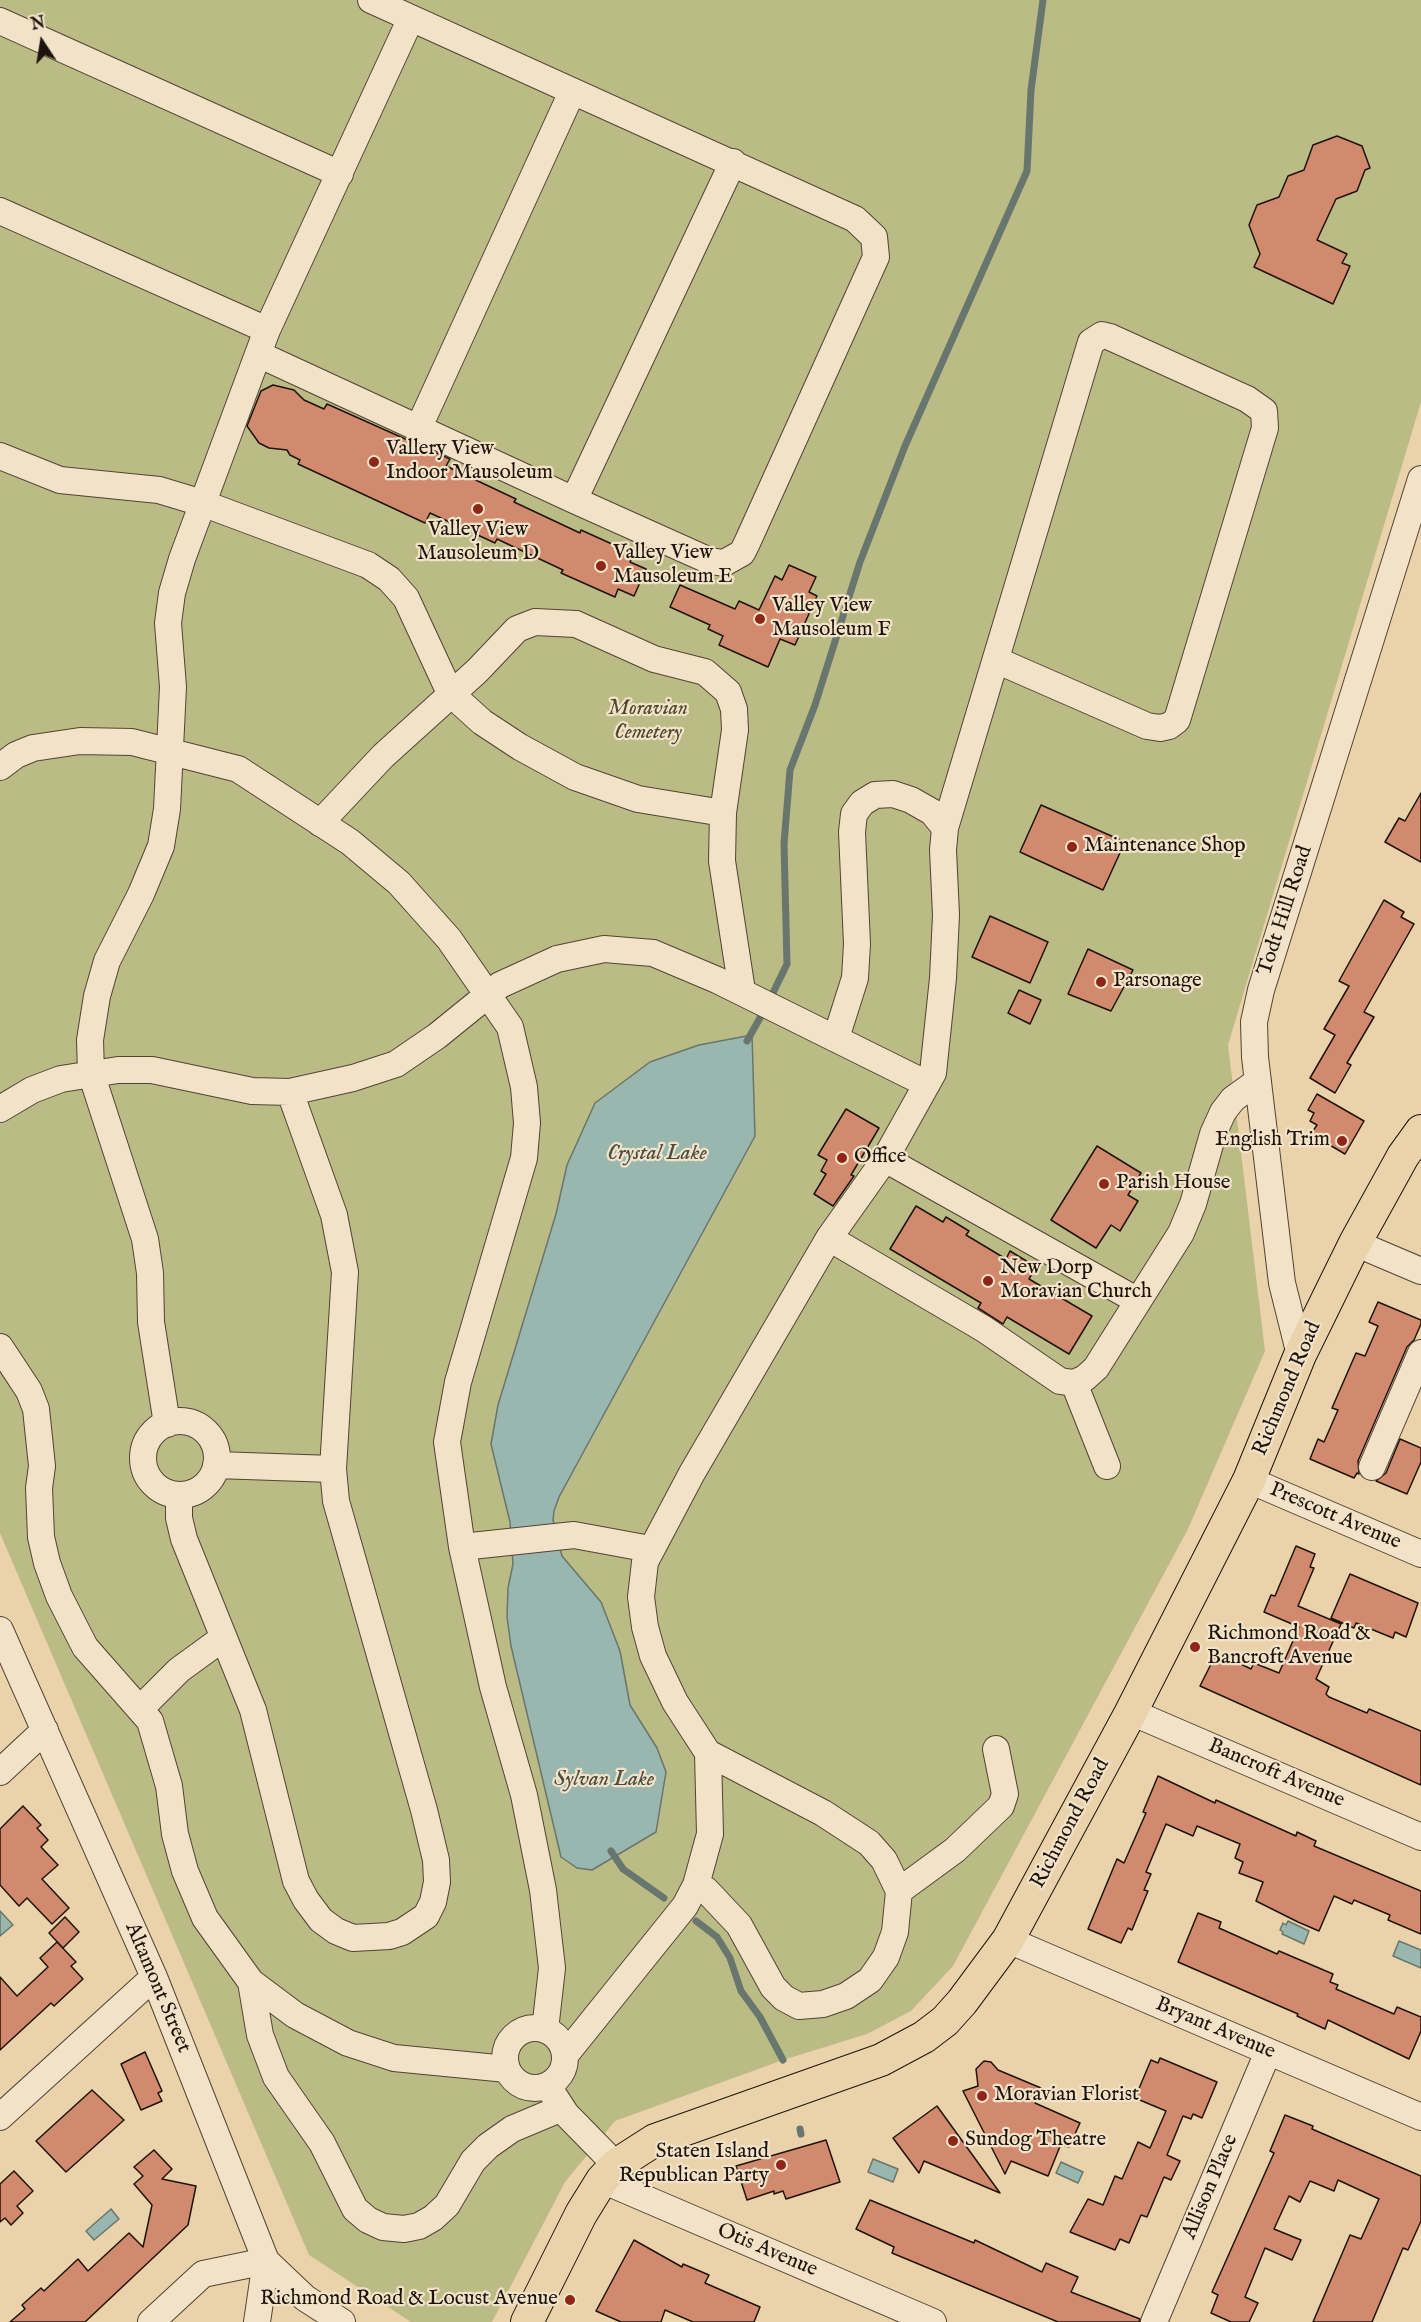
<!DOCTYPE html>
<style>
body{margin:0}
#map{position:relative;width:1421px;height:2322px;overflow:hidden;background:#ead3ab;font-family:"IM FELL English",serif}
canvas{display:block}
.north{position:absolute;left:12px;top:12px;width:60px;height:60px;-webkit-text-stroke:4px #f1e2c8;paint-order:stroke;rotate:348deg;font-size:16px;font-weight:700;line-height:24px;text-align:center;color:#1f140b}
.north::after{content:'';display:block;margin:auto;width:21px;height:27px;background:#1f140b;clip-path:polygon(50% 0,100% 100%,50% 72%,0 100%)}
</style>
<div id="map">
<canvas width="1421" height="2322"></canvas>
<div class="north">N</div>
</div>
<script>
const ctx = document.querySelector('canvas').getContext('2d');
ctx.lineJoin = 'round';
function paint(path, color) { ctx.fillStyle = color; ctx.fill(path, 'evenodd'); }
const shape = rows => new Path2D(rows.map(r => 'M' + r).join(''));
function stroke(path, color, width, dash) { ctx.strokeStyle = color; ctx.lineWidth = width; ctx.lineCap = dash ? 'butt' : 'round'; ctx.setLineDash(dash || []); ctx.stroke(path); }
function write(font, color, halo, rows, align = 'center') {
  ctx.font = font + ' "IM FELL English",serif'; ctx.lineWidth = 4.5; ctx.setLineDash([]); ctx.textBaseline = 'middle'; ctx.strokeStyle = halo; ctx.fillStyle = color; for (const [text, x, y, turn = 0] of rows) {
    ctx.save(); ctx.translate(x, y); ctx.rotate((+turn || 0) * Math.PI / 180); ctx.textAlign = isNaN(turn) ? turn : align; if (halo) ctx.strokeText(text, 0, 0); ctx.fillText(text, 0, 0); ctx.restore();
  }
}
const green = shape([
 [0,0,1421,0,1421,402,1228,1045,1265,1351,1188,1529,953,1966,911,2011,867,2034,783,2060,615,2121,565,2182,492,2322,411,2322,309,2255,0,1533]
]);
const water = shape([
 [752,1035,755,1136,559,1497,554,1511,553,1520,562,1556,601,1602,620,1651,630,1705,657,1748,666,1772,656,1832,592,1870,577,1868,561,1857,511,1646,507,1617,508,1588,513,1564,510,1522,491,1444,498,1405,556,1214,567,1165,595,1103,650,1062,699,1045,752,1035],
 [0,1911,13,1925,0,1936,0,1911],
 [1288,1921,1309,1931,1304,1944,1282,1934,1283,1932,1280,1930,1283,1923,1286,1925,1288,1921],
 [1399,1941,1421,1950,1421,1968,1393,1956,1399,1941],
 [873,2159,898,2169,893,2182,868,2172,873,2159],
 [1061,2162,1083,2172,1078,2183,1056,2173,1061,2162],
 [111,2209,119,2219,94,2240,86,2231,111,2209]
]);
const stream = shape([
 [770,999,787,964,784,844,790,770,815,705,860,562,905,446,1027,171,1031,90,1043,0],
 [747,1041,765,1009],
 [611,1851,623,1869,664,1898],
 [696,1921,717,1937,730,1958,741,1991,760,2017,783,2060],
 [800,2129,801,2134]
]);
const building = shape([
 [1337,136,1362,146,1370,168,1365,170,1357,191,1336,199,1317,240,1347,254,1342,263,1350,266,1333,304,1254,267,1260,254,1249,225,1257,205,1279,197,1288,176,1304,170,1313,145,1337,136],
 [273,385,294,390,304,400,324,409,327,404,450,459,446,466,516,499,514,502,580,533,581,530,634,554,630,562,646,569,634,596,618,589,615,597,561,573,563,570,497,539,495,543,430,513,425,523,298,464,300,460,290,455,287,450,269,448,259,443,247,426,261,391,273,385],
 [789,565,816,577,809,592,817,596,795,645,780,639,768,667,719,645,723,636,708,629,710,625,670,607,680,585,735,609,739,601,759,610,775,576,782,580,789,565],
 [1421,793,1421,862,1385,842,1399,818,1405,821,1421,793],
 [1041,805,1125,842,1103,890,1020,852,1041,805],
 [1384,900,1404,912,1401,917,1414,924,1364,1012,1374,1017,1347,1063,1351,1065,1335,1093,1310,1078,1335,1035,1324,1029,1349,986,1339,981,1384,900],
 [990,916,1048,942,1030,983,972,957,990,916],
 [1088,949,1133,970,1111,1011,1068,994,1088,949],
 [1019,990,1041,1000,1030,1024,1008,1013,1019,990],
 [1317,1094,1364,1121,1345,1154,1311,1134,1317,1125,1310,1121,1314,1113,1308,1110,1317,1094],
 [846,1109,879,1128,851,1175,854,1176,833,1206,814,1194,826,1174,821,1171,827,1160,818,1155,846,1109],
 [1097,1146,1141,1173,1128,1195,1138,1201,1120,1231,1111,1225,1096,1248,1051,1220,1097,1146],
 [916,1206,943,1222,946,1217,969,1231,966,1235,1006,1259,1010,1251,1036,1267,1029,1279,1092,1316,1069,1354,1007,1317,1003,1324,978,1308,981,1303,890,1249,916,1206],
 [1378,1302,1421,1320,1421,1324,1414,1340,1407,1347,1358,1461,1359,1474,1357,1473,1354,1478,1310,1459,1318,1439,1324,1442,1338,1410,1332,1408,1356,1353,1365,1356,1378,1326,1369,1322,1378,1302],
 [1400,1439,1421,1448,1421,1462,1407,1494,1376,1481,1386,1473,1400,1439],
 [1296,1546,1315,1554,1310,1567,1314,1568,1298,1606,1341,1624,1316,1679,1329,1687,1326,1694,1329,1697,1367,1713,1369,1709,1421,1731,1421,1785,1200,1686,1217,1652,1251,1669,1254,1663,1279,1673,1299,1627,1264,1612,1271,1595,1275,1596,1296,1546],
 [1350,1574,1418,1603,1406,1637,1395,1632,1393,1638,1356,1623,1354,1628,1331,1618,1350,1574],
 [1158,1776,1215,1803,1216,1800,1296,1836,1297,1832,1316,1841,1314,1846,1421,1891,1421,1934,1388,1920,1390,1915,1354,1900,1352,1904,1334,1896,1319,1931,1298,1922,1256,1901,1263,1882,1239,1873,1243,1862,1235,1858,1240,1844,1197,1826,1193,1836,1166,1824,1146,1872,1151,1874,1144,1890,1148,1891,1132,1930,1128,1928,1121,1943,1088,1929,1117,1859,1124,1863,1146,1813,1143,1812,1158,1776],
 [23,1806,41,1825,37,1828,48,1840,41,1847,58,1865,42,1879,69,1908,52,1924,27,1898,19,1906,0,1885,0,1829,23,1806],
 [1198,1913,1221,1922,1219,1928,1277,1954,1279,1951,1333,1974,1330,1982,1338,1985,1336,1989,1394,2014,1397,2007,1421,2017,1421,2031,1409,2059,1328,2020,1325,2029,1297,2016,1298,2014,1178,1962,1198,1913],
 [65,1917,79,1932,63,1948,49,1933,65,1917],
 [57,1942,76,1962,71,1966,83,1979,54,2006,51,2003,0,2050,0,1977,17,1996,48,1967,40,1958,57,1942],
 [145,2052,162,2091,158,2093,162,2101,141,2110,121,2064,145,2052],
 [1160,2058,1217,2082,1202,2118,1193,2114,1191,2119,1183,2116,1167,2155,1180,2161,1171,2180,1164,2177,1147,2217,1141,2215,1129,2243,1120,2239,1115,2250,1070,2232,1088,2199,1103,2205,1115,2176,1122,2179,1138,2142,1150,2148,1166,2111,1135,2098,1151,2060,1158,2063,1160,2058],
 [984,2061,991,2062,998,2070,1041,2088,1035,2103,1080,2123,1069,2147,1061,2144,1048,2176,1011,2161,1005,2174,963,2091,978,2086,976,2069,984,2061],
 [92,2090,124,2120,66,2172,36,2141,92,2090],
 [937,2106,1000,2193,924,2161,919,2173,893,2138,937,2106],
 [1285,2115,1313,2126,1312,2129,1421,2176,1421,2221,1408,2250,1403,2248,1372,2322,1313,2322,1350,2235,1361,2239,1379,2199,1338,2180,1334,2191,1310,2181,1300,2202,1289,2196,1274,2229,1301,2240,1292,2260,1265,2248,1245,2297,1258,2303,1249,2322,1231,2322,1211,2313,1218,2295,1212,2292,1274,2153,1270,2151,1285,2115],
 [826,2140,840,2182,786,2199,783,2191,774,2194,774,2191,747,2200,736,2166,826,2140],
 [154,2150,172,2169,162,2179,196,2186,188,2225,85,2322,10,2322,25,2309,22,2305,41,2288,44,2291,78,2259,88,2271,129,2233,143,2247,152,2205,134,2184,143,2176,134,2167,154,2150],
 [14,2171,33,2191,17,2206,23,2213,11,2225,5,2218,0,2222,0,2184,14,2171],
 [870,2200,974,2243,975,2240,1042,2272,1046,2263,1078,2277,1071,2292,1140,2319,1139,2322,1058,2322,892,2253,894,2247,856,2229,870,2200],
 [634,2240,682,2267,683,2264,709,2275,705,2283,760,2307,754,2322,693,2322,665,2310,661,2322,621,2322,596,2311,634,2240]
]);
const minor = shape([
 [0,21,340,174],
 [0,211,267,330],
 [258,354,574,500,710,561,724,563,742,553,747,543,876,257,874,237,855,219,371,0],
 [419,427,572,92],
 [0,456,60,480,159,490,202,503,368,565,389,579,406,598,450,693,482,722,520,747,575,777,638,799,723,813],
 [574,500,733,162],
 [0,767,16,755,33,748,80,741,132,742,238,769,350,842,399,883,449,939,510,1027,524,1087,527,1123,524,1158,458,1382,447,1442,462,1547,493,1687,524,1795,543,1890,552,1968,545,2030],
 [320,823,383,756,477,671,517,629,535,622,576,624,654,659,705,672,728,692,734,709,735,730,723,813,722,861,742,991],
 [945,828,1091,342,1102,335,1110,337,1247,399,1264,411,1265,428,1177,720,1169,726,1160,728,1147,726,996,660],
 [0,1109,32,1090,61,1079,118,1070,152,1070,252,1091,290,1092,353,1078,396,1064,437,1036,500,985,557,959,604,949,653,953,717,980,927,1084],
 [885,1159,1138,1301],
 [829,1238,984,1329,1060,1381,1074,1383,1085,1378,1096,1368,1181,1233,1193,1204,1213,1134,1223,1112,1233,1099,1258,1081],
 [1355,1243,1421,1271],
 [0,1347,29,1391,36,1409,42,1466,39,1488,41,1537,47,1563,59,1596,85,1647,150,1721,169,1786,175,1834,185,1871,205,1918,251,1982,295,2015,348,2043,394,2058,507,2069],
 [1300,1355,1282,1283,1255,1057,1254,1022,1261,990,1421,479],
 [1074,1383,1107,1466],
 '143 1458a37 37 0 1 1 74 0a37 37 0 1 1-74 0Z',
 [167,1424,151,1322,150,1273,145,1239,91,1073,90,1040,97,996,107,961,141,894,161,846,167,809,173,687,168,623,172,593,182,559,267,330,411,18],
 [216,1465,333,1469],
 [1372,1467,1421,1353],
 [1249,1480,1421,1554],
 [179,1495,179,1518,184,1539,253,1710,296,1881,306,1900,321,1920,336,1931,353,1938,389,1936,402,1932,426,1916,433,1902,437,1882,436,1860,424,1810,336,1501,333,1469,345,1272,334,1215,290,1092],
 [462,1547,574,1535,650,1549],
 [0,1630,154,1977,266,2261,305,2298,342,2322],
 [141,1708,179,1670,223,1638],
 [1131,1712,1421,1837],
 [0,1772,45,1730],
 [696,1885,706,1890,739,1925,773,1987,784,1998,799,2006,823,2004,846,1996,870,1980,886,1957,895,1932,899,1891,884,1860,869,1843,823,1813,708,1753],
 [899,1891,955,1850,1001,1806,1005,1794,996,1749],
 [1008,1940,1421,2117],
 [251,1982,260,2035,276,2077,322,2143,355,2209,368,2220,383,2227,404,2229,419,2226,433,2218,447,2205,473,2161,488,2146,512,2129,562,2108],
 '505 2058a30 30 0 1 1 60 0a30 30 0 1 1-60 0Z',
 [566,2054,685,1906,696,1885,710,1834,708,1753,675,1702,653,1656,645,1627,641,1597,645,1562,692,1473,829,1238,885,1159,933,1073,943,978,946,915,943,850,945,828,932,812,911,800,893,794,875,795,862,803,854,814,852,832,857,944,855,978,836,1038],
 [553,2094,566,2114,616,2165],
 [0,2117,154,1977],
 [602,2180,933,2322],
 [151,2322,203,2274,266,2261,257,2322],
 [1154,2322,1268,2052]
]);
const major = shape([
 [527,2322,581,2214,602,2180,616,2165,655,2140,881,2060,924,2037,945,2021,962,2002,1008,1940,1131,1712,1249,1480,1300,1355,1355,1243,1403,1156,1421,1131]
]);
const markers = [
 [374,462,6,"#8f2418"],
 [478,509,6,"#8f2418"],
 [601,566,6,"#8f2418"],
 [760,619,6,"#8f2418"],
 [1072,847,6,"#8f2418"],
 [1101,982,6,"#8f2418"],
 [1342,1141,6,"#8f2418"],
 [842,1158,6,"#8f2418"],
 [1104,1184,6,"#8f2418"],
 [988,1281,6,"#8f2418"],
 [1195,1647,6,"#8f2418"],
 [982,2096,6,"#8f2418"],
 [953,2141,6,"#8f2418"],
 [781,2165,6,"#8f2418"],
 [570,2300,6,"#8f2418"]
];
const poiNames = [
 ["Vallery View",386,450],
 ["Indoor Mausoleum",386,474],
 ["Valley View",478,531,"center"],
 ["Mausoleum D",478,555,"center"],
 ["Valley View",613,554],
 ["Mausoleum E",613,578],
 ["Valley View",772,607],
 ["Mausoleum F",772,631],
 ["Maintenance Shop",1084,847],
 ["Parsonage",1113,982],
 ["English Trim",1330,1141,"right"],
 ["Office",854,1158],
 ["Parish House",1116,1184],
 ["New Dorp",1000,1269],
 ["Moravian Church",1000,1293],
 ["Richmond Road &",1207,1635],
 ["Bancroft Avenue",1207,1659],
 ["Moravian Florist",994,2096],
 ["Sundog Theatre",965,2141],
 ["Staten Island",769,2153,"right"],
 ["Republican Party",769,2177,"right"],
 ["Richmond Road & Locust Avenue",558,2300,"right"]
];
const parkNames = [
 ["Moravian",648,710],
 ["Cemetery",648,734]
];
const streetNames = [
 ["Todt Hill Road",1286,911,-72],
 ["Richmond Road",1288,1389,-67],
 ["Prescott Avenue",1335,1517,23],
 ["Bancroft Avenue",1276,1774,23],
 ["Richmond Road",1071,1824,-62],
 ["Altamont Street",157,1988,67],
 ["Bryant Avenue",1215,2029,23],
 ["Allison Place",1211,2187,-67],
 ["Otis Avenue",767,2251,23]
];
const waterNames = [
 ["Crystal Lake",657,1154],
 ["Sylvan Lake",604,1780]
];
paint(green, '#bbbb86');
paint(water, '#99b7af');
stroke(water, '#68766d', 1.5);
stroke(stream, '#68766d', 7);
paint(building, '#d28a6f');
stroke(building, '#1f140b', 1.5);
stroke(minor, '#524433', 28);
stroke(major, '#1f140b', 34);
stroke(minor, '#f1e2c8', 26);
stroke(major, '#ead3ab', 32);
for (const [x, y, r, color] of markers) { const dot = new Path2D(); dot.arc(x, y, r, 0, 2 * Math.PI); ctx.fillStyle = color; ctx.fill(dot); stroke(dot, '#f1e2c8', 2); }
write('21px', '#1f140b', '#f1e2c8', poiNames, 'left');
write('italic 21px', '#4e4630', '#f1e2c8', parkNames);
write('21px', '#1f140b', '#f1e2c8', streetNames);
write('italic 22px', '#4a4d44', '#f1e2c8', waterNames);
</script>
